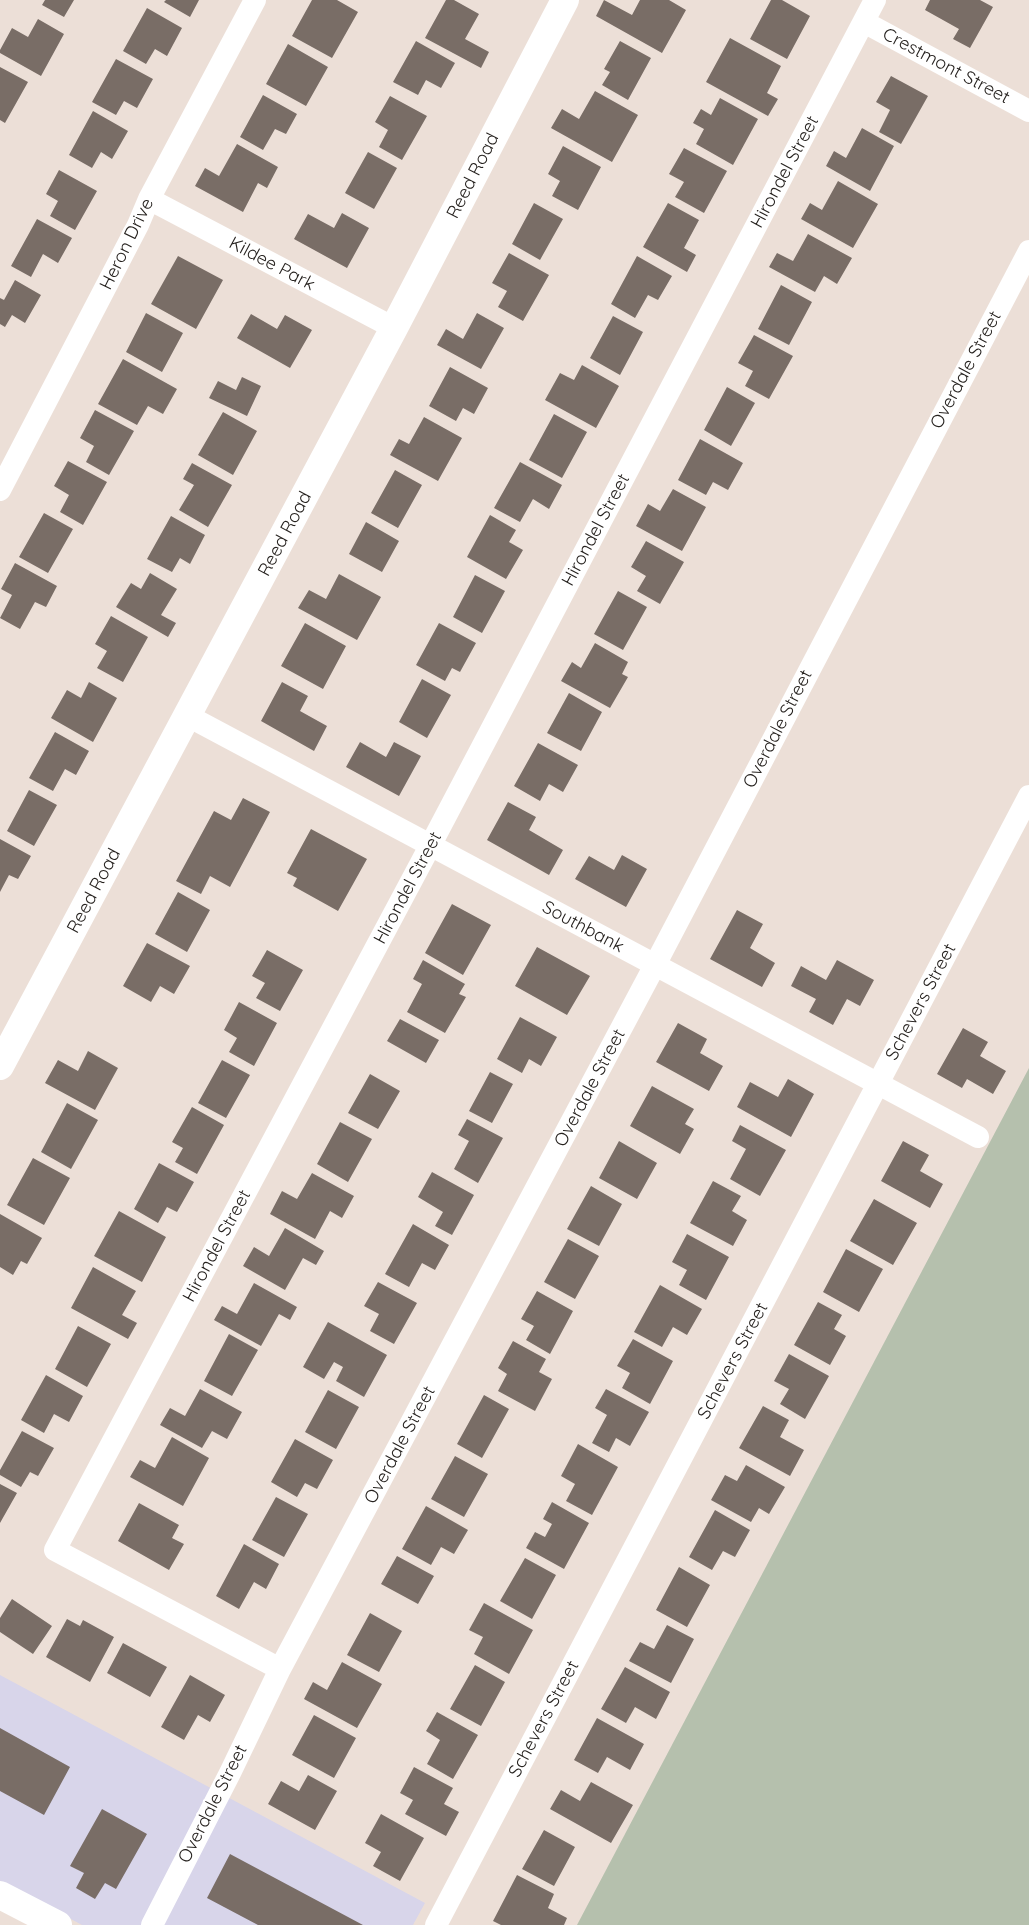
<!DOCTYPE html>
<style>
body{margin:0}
canvas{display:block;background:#ecdfd7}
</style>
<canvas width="1029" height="1925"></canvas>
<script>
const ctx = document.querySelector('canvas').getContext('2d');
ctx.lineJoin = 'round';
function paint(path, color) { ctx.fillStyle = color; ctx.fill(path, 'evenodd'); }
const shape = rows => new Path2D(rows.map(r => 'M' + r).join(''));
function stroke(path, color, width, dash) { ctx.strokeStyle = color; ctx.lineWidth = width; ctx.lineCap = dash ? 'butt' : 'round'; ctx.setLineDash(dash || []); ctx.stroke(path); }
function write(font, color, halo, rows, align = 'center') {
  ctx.font = font + ' Quicksand,sans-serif'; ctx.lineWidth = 5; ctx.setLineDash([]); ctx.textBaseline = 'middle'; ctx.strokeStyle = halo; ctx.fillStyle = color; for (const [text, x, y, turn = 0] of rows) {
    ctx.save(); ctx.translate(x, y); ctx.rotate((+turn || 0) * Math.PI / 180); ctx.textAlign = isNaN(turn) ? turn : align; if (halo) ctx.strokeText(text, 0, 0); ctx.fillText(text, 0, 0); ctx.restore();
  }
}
const commercial = shape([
 [0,1675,425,1903,413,1925,82,1925,0,1881]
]);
const green = shape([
 [1029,1068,1029,1925,577,1925]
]);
const building = shape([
 [45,0,74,0,64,17,42,5],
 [166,0,199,0,190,17,164,2],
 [312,0,337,0,358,12,332,58,292,36],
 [446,0,454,0,479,14,465,39,489,52,481,68,425,38],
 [604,0,632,15,640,0,669,0,686,10,662,53,596,16],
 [771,0,782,0,810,16,787,59,750,39],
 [930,0,980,0,993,7,970,48,953,39,959,29,925,10],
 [147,8,182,28,167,56,155,49,146,64,123,51],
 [38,19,64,34,41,76,0,53,0,50,12,28,28,37],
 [730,38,781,66,767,93,778,99,768,116,706,82],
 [416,41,455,63,441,88,426,80,418,95,393,82],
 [620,41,651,58,628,100,602,85,610,72,604,69],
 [288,44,328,67,306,106,266,84],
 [116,59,153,79,137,108,124,101,116,115,92,102],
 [0,67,28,82,5,123,0,120],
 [891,76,928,96,901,144,879,132,890,110,876,102],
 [595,91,638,115,612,162,551,128,562,109,579,119],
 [263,95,297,114,286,134,275,129,263,150,240,137],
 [390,96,427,116,402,160,379,147,388,130,375,122],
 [720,98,758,119,733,165,696,144,704,129,693,123,701,109,711,115],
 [93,111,128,131,112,159,101,152,92,168,69,155],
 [862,128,894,146,870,191,826,166,834,151,846,158],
 [237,144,278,167,267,188,258,183,243,212,195,186,205,168,219,176],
 [563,146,601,167,578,210,552,196,560,181,548,174],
 [684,148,727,171,704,213,675,197,684,182,669,174],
 [368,152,397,168,374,209,345,193],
 [59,170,97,191,75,230,50,216,58,201,46,194],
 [838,181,878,204,853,248,801,219,810,203,822,210],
 [534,203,563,219,540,260,512,244],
 [668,203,699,220,684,248,696,255,687,272,643,247],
 [342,213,369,228,347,268,294,239,308,214,334,228],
 [37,219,72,238,58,263,43,254,31,277,11,266],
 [808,234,852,258,837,284,824,276,815,292,769,267,777,253,793,261],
 [509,253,549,275,523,321,498,307,507,291,492,283],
 [178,256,223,280,196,329,151,304],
 [637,256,672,276,658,300,648,295,635,318,611,304],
 [15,280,41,295,25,323,12,315,5,327,0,324,0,298,4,300],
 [781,285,812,302,789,345,758,329],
 [146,313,183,333,162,372,126,352],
 [477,313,504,328,481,369,437,345,446,329,463,339],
 [251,314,277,329,285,315,312,330,290,368,237,338],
 [613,316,643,332,620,375,590,358],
 [754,335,793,356,769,399,745,386,753,371,738,363],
 [123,359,177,389,163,414,148,406,137,425,98,404],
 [582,365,619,386,596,428,545,400,560,373,574,380],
 [450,367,488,388,474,414,463,408,456,421,429,406],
 [242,377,261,386,247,416,209,398,218,381,236,390],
 [727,387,755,403,731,446,704,430],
 [95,410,134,431,109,475,86,462,94,446,80,438],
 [223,412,257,431,233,475,198,455],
 [554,414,587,432,562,478,529,460],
 [424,417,462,438,438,481,390,455,399,439,409,444],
 [700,439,743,463,728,490,713,482,706,495,678,480],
 [68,461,107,482,83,525,60,512,69,495,54,486],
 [520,462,562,485,549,509,533,499,520,522,494,508],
 [192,463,232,485,208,527,179,510,194,485,183,479],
 [395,470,422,485,398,528,371,513],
 [673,489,706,507,682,551,636,526,648,504,660,511],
 [44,513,73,529,48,573,19,557],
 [490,515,516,530,509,542,523,550,506,579,467,557],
 [171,516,205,535,190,564,180,558,172,572,147,559],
 [366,522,399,541,382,572,349,554],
 [646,541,684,562,660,604,637,591,646,576,631,567],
 [15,563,57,586,46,607,35,602,20,629,0,618,12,595,1,589],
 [150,573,177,589,161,615,176,623,168,637,116,607,131,583,141,589],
 [339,574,381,597,357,640,298,608,309,590,326,599],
 [475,575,505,591,482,633,453,617],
 [618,591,647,607,623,650,594,634],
 [111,616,148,637,123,682,97,668,107,651,95,644],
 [305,623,346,646,323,689,281,666],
 [439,623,476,643,460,672,452,668,445,681,416,665],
 [595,643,628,662,622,674,628,677,610,708,561,681,572,662,581,668],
 [422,679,451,695,427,738,399,722],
 [89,682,117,698,93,742,51,718,67,690,81,698],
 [282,682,308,696,300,711,327,726,314,751,261,721],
 [569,693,602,712,581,751,547,733],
 [55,732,89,751,76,775,65,769,53,791,29,778],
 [360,742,386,757,394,742,421,756,399,796,346,767],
 [538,743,578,765,563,792,549,784,540,801,514,786],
 [29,790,57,805,34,846,7,831],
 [243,798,270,812,230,887,210,876,201,894,176,881,214,811,231,820],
 [508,802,536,817,529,830,563,850,549,875,487,840],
 [311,829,367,859,338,911,293,886,297,878,287,873],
 [0,839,31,856,18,879,9,875,0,892],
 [622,855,647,869,626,907,575,879,589,856,614,870],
 [178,892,210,910,187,952,155,934],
 [452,904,491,925,463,975,425,953],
 [737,910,763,924,750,948,775,963,762,987,710,959],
 [147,943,190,966,174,994,160,986,151,1002,123,986],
 [537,947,590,976,567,1015,515,986],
 [267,950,303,970,280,1011,256,998,265,983,252,976],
 [423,960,465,984,459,994,466,997,445,1033,407,1012,422,984,413,979],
 [837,960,874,980,860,1006,847,999,833,1025,809,1012,816,999,791,986,801,966,826,980],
 [239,1002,277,1023,254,1066,229,1052,237,1038,224,1030],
 [520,1017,557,1037,541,1066,529,1059,522,1073,497,1059],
 [400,1019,439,1040,426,1063,387,1041],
 [678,1023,707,1039,700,1053,723,1066,709,1091,656,1062],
 [963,1028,988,1042,980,1056,1006,1071,993,1094,967,1079,962,1088,937,1074],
 [88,1051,118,1068,95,1110,45,1083,58,1060,78,1071],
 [222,1060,250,1075,226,1118,198,1103],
 [490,1072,513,1084,492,1123,469,1111],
 [370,1074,400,1091,378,1129,348,1113],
 [788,1079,814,1094,791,1137,737,1107,750,1082,778,1097],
 [652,1086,694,1109,685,1124,694,1129,680,1154,630,1126],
 [67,1103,98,1120,71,1169,41,1152],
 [192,1107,224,1125,197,1174,175,1162,183,1148,172,1142],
 [467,1119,503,1138,478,1183,454,1169,469,1141,458,1135],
 [340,1122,372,1139,348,1182,317,1164],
 [740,1125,786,1150,760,1196,730,1179,746,1149,732,1141],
 [619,1141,657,1163,637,1199,599,1178],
 [903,1141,929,1155,920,1171,943,1184,930,1208,881,1181],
 [33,1158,70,1178,44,1225,7,1205],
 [159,1163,194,1182,177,1212,167,1207,158,1223,134,1209],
 [432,1172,474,1195,452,1235,435,1226,443,1212,418,1197],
 [312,1173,354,1196,342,1218,330,1211,315,1239,270,1214,282,1191,297,1199],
 [713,1181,741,1196,732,1211,747,1220,733,1246,690,1223],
 [591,1186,622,1204,599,1246,567,1229],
 [874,1199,917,1223,893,1265,850,1241],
 [119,1211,166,1237,142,1282,94,1256],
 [0,1214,42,1238,27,1264,21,1261,13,1275,0,1267],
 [413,1224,449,1245,435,1270,422,1263,409,1287,385,1274],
 [285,1228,324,1251,316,1265,303,1258,285,1290,243,1266,254,1247,269,1256],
 [687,1234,729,1257,706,1300,679,1285,687,1270,672,1262],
 [568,1239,599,1256,575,1299,544,1282],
 [846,1249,883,1269,859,1312,823,1292],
 [93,1267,136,1291,122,1315,137,1323,128,1339,71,1308],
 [378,1282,417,1303,394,1344,370,1331,379,1314,364,1306],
 [254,1283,297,1307,290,1320,279,1314,261,1346,214,1320,222,1306,237,1314],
 [660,1285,702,1309,687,1335,673,1327,662,1347,634,1332],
 [537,1291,573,1311,550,1354,526,1340,534,1326,521,1319],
 [818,1302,842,1315,834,1329,846,1336,830,1365,794,1345],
 [328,1322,387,1355,364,1397,336,1381,343,1367,334,1362,324,1379,303,1367],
 [78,1326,111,1344,87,1387,55,1369],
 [229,1334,258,1350,232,1396,204,1381],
 [633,1339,673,1361,650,1404,622,1388,630,1373,617,1366],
 [513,1341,546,1359,539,1372,552,1379,535,1411,498,1391,507,1374,498,1368],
 [789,1354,829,1376,805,1419,780,1404,789,1389,774,1381],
 [46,1375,83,1396,69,1422,54,1414,44,1433,21,1420],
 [200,1389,242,1412,227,1439,212,1431,202,1448,160,1425,170,1408,185,1416],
 [606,1389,649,1412,630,1446,616,1438,609,1452,592,1443,607,1415,595,1408],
 [328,1390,359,1407,336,1449,305,1432],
 [484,1395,509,1409,482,1458,457,1444],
 [763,1406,789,1420,780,1437,804,1450,790,1476,739,1448],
 [22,1431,54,1448,38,1476,30,1472,21,1487,0,1475,0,1470],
 [172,1437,209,1458,183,1506,130,1477,140,1460,155,1468],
 [295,1439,333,1460,317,1489,305,1483,297,1497,271,1482],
 [578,1444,618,1467,592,1515,566,1501,575,1484,561,1476],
 [455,1456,488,1474,464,1517,431,1499],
 [746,1465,785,1487,769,1514,759,1508,751,1522,711,1500,725,1475,737,1481],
 [0,1484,17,1493,0,1523],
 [276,1497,308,1514,284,1557,252,1540],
 [552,1502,589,1523,564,1569,526,1548,535,1532,545,1537,552,1524,543,1519],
 [139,1503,179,1525,172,1538,184,1544,169,1570,118,1541],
 [426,1506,468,1530,454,1554,441,1547,431,1565,402,1549],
 [715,1510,750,1530,735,1557,723,1551,712,1570,689,1557],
 [244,1544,279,1564,266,1589,254,1582,239,1609,216,1596],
 [397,1556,434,1576,418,1604,381,1584],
 [525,1558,556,1575,532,1619,500,1601],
 [679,1567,710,1585,687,1627,656,1610],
 [12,1599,52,1626,33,1654,0,1632,0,1618],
 [484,1603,533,1630,509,1674,474,1654,483,1637,469,1630],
 [370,1613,402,1631,379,1672,347,1655],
 [67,1619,80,1626,83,1620,114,1637,90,1682,46,1657],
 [667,1625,694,1639,671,1683,629,1661,640,1642,654,1649],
 [123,1643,167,1667,150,1697,107,1673],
 [342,1662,382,1684,357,1728,304,1699,313,1682,327,1690],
 [475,1665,505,1682,481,1726,450,1709],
 [625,1667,670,1692,656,1719,635,1707,626,1723,601,1709],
 [190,1675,225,1695,210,1722,198,1715,184,1740,161,1727],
 [437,1712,478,1735,453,1779,427,1764,440,1740,426,1731],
 [314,1715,356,1738,334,1778,292,1755],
 [597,1718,644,1744,630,1770,607,1757,598,1773,574,1760],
 [0,1728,70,1767,44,1815,0,1791],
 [414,1767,453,1788,444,1804,459,1812,446,1836,405,1814,413,1800,400,1793],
 [308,1775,337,1791,315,1830,268,1804,281,1781,299,1791],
 [591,1782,633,1805,611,1843,550,1809,561,1790,580,1801],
 [102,1809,147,1834,116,1889,105,1883,95,1899,76,1888,84,1873,70,1866],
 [381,1814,424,1838,400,1881,373,1866,381,1852,365,1843],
 [544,1830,575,1847,554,1886,522,1869],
 [230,1854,363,1925,258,1925,207,1898],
 [517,1875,554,1894,548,1908,567,1918,564,1925,501,1925,493,1921]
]);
const street = shape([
 [864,22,1029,111],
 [149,199,394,328],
 [0,490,138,225,149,199,255,0],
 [188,716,978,1137],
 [280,1669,55,1550,430,846,875,0],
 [152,1925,230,1773,280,1669,655,965,1029,251],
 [436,1925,1029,796]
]);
const secondary = shape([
 [0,1066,394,328,565,0],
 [0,1895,58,1925]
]);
const streetNames = [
 ["Crestmont Street",946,66,28],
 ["Hirondel Street",785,172,-62],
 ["Reed Road",473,176,-63],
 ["Heron Drive",127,244,-64],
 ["Kildee Park",272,264,28],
 ["Overdale Street",966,370,-62],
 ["Hirondel Street",596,530,-62],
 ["Reed Road",285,534,-62],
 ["Overdale Street",778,729,-63],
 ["Hirondel Street",408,888,-62],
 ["Reed Road",94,891,-62],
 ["Southbank",583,927,28],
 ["Schevers Street",921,1002,-62],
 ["Overdale Street",590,1088,-62],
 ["Hirondel Street",217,1246,-62],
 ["Schevers Street",733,1361,-62],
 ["Overdale Street",400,1445,-62],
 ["Schevers Street",544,1719,-62],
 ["Overdale Street",213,1804,-63]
];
paint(commercial, '#d8d5ea');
paint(green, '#b5c0ad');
paint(building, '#796d66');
stroke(street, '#fff', 22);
stroke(secondary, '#fff', 28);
write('18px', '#26221f', '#fff', streetNames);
</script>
